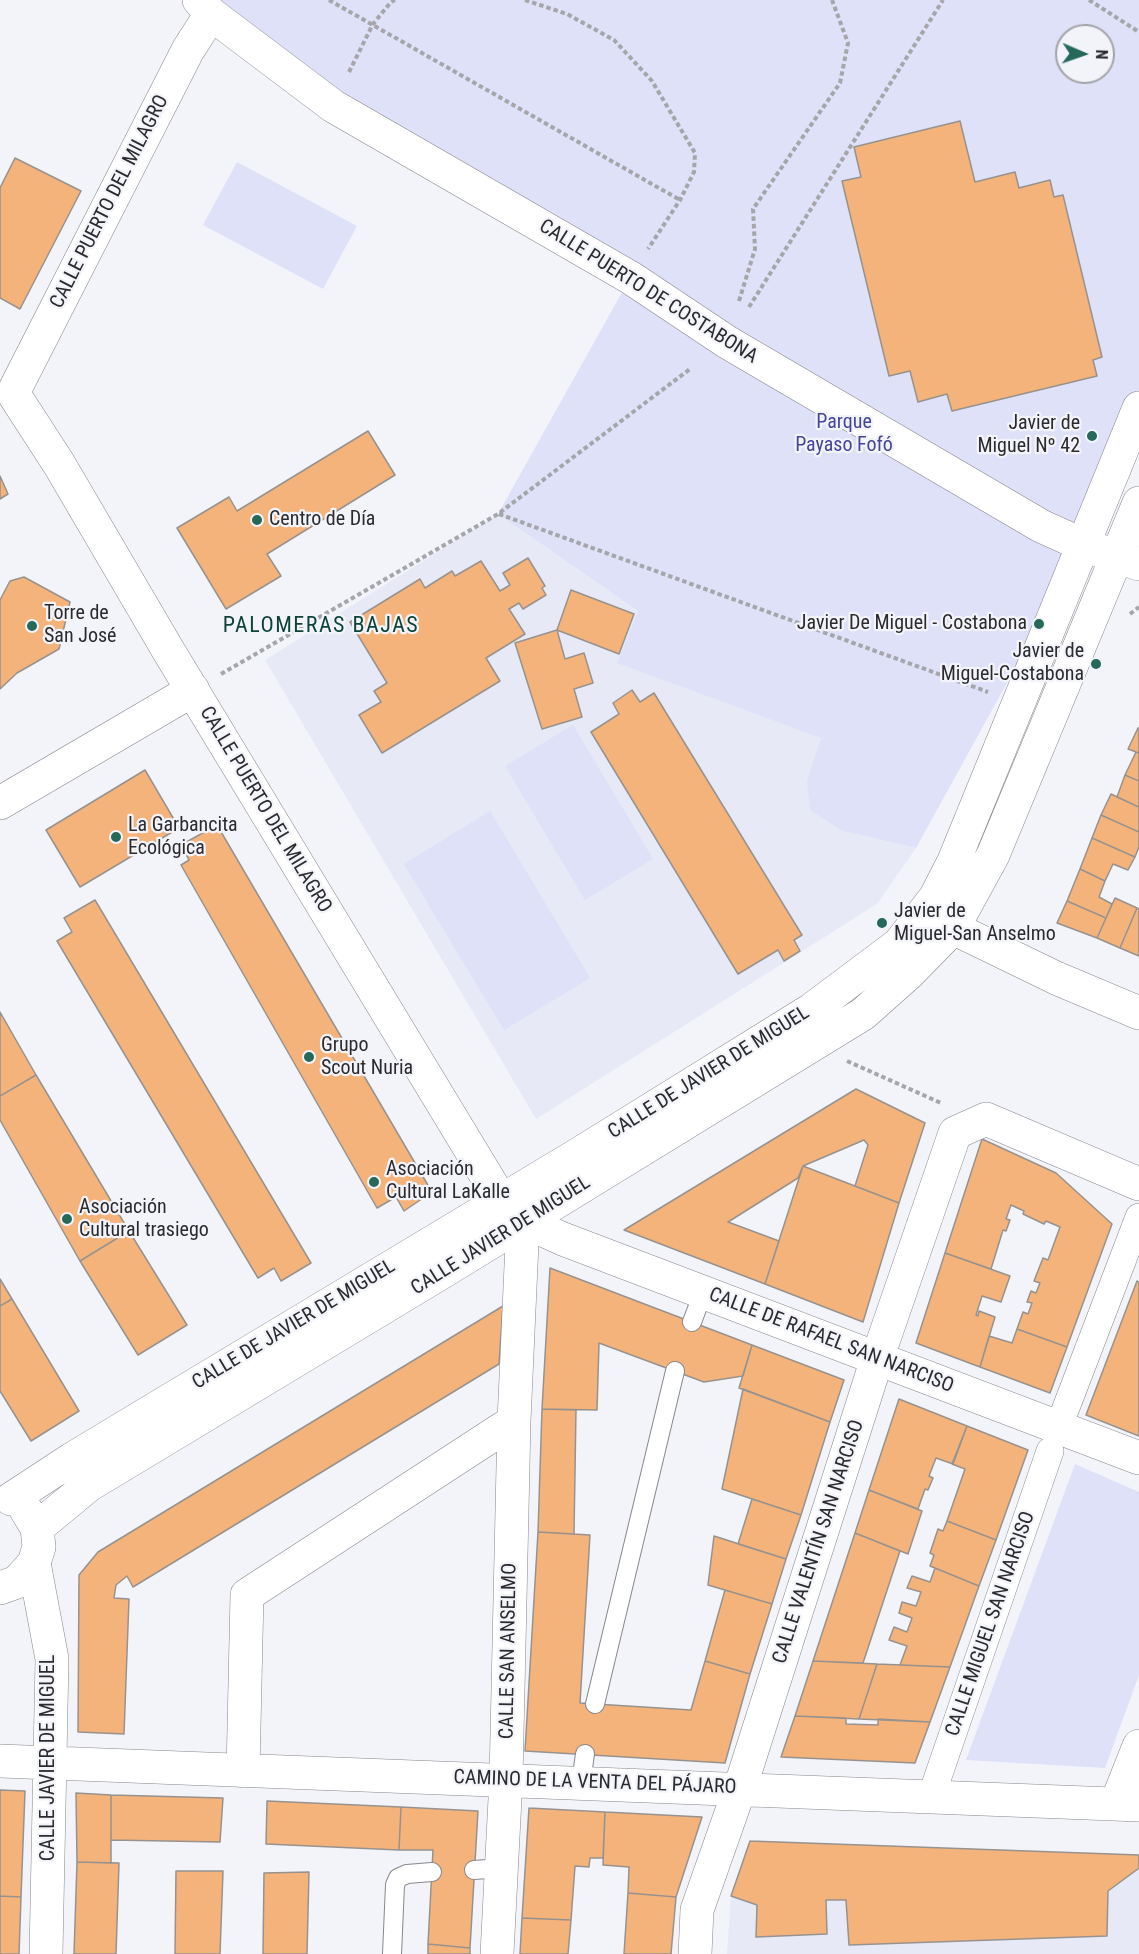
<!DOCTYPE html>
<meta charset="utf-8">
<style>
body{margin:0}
#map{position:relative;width:1139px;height:1954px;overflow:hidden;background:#f3f4fa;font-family:"Roboto Condensed",sans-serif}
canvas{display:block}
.north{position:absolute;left:1055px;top:24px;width:60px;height:60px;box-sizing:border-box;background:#f3f4fa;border:2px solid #a3a4a8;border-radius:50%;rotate:92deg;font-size:16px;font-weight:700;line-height:24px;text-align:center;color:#2b2b2e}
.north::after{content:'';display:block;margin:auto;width:21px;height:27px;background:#266859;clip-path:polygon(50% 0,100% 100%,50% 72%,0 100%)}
</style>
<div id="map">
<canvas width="1139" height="1954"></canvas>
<div class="north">N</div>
</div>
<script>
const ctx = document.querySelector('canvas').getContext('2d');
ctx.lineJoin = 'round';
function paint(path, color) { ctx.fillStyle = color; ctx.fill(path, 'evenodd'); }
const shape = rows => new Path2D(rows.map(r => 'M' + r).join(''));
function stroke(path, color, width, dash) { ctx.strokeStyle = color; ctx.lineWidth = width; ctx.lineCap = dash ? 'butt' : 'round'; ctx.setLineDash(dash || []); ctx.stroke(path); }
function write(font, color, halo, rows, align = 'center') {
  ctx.font = font + ' "Roboto Condensed",sans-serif'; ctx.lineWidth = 4.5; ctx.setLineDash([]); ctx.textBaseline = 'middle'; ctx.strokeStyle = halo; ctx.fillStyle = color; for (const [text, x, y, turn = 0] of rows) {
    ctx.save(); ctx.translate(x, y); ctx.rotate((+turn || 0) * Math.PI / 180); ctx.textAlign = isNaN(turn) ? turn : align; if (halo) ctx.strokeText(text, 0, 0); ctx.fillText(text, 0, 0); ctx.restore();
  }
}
const built = shape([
 [498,514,638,611,618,663,822,738,807,780,843,831,916,848,877,904,536,1119,265,660],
 [750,1841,1139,1855,1139,1954,727,1954,731,1896]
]);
const green = shape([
 [199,0,1139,0,1139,408,1083,545,916,848,843,831,810,810,807,780,821,738,617,663,638,611,498,514,630,278],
 [1067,36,1103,36,1103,72,1067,72],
 [237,162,357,226,323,289,203,225],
 [573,725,653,859,585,900,505,766],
 [490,811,590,978,504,1030,404,864],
 [1075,1464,1139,1492,1139,1675,1105,1768,966,1760]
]);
const building = shape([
 [960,121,975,182,1015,172,1019,188,1050,180,1054,197,1063,195,1102,357,1093,360,1097,376,952,411,947,394,918,402,910,371,889,376,842,181,861,177,854,147,960,121],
 [15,158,81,191,20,309,0,298,0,188,15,158],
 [368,431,395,475,267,554,281,576,226,609,177,528,229,497,237,511,368,431],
 [0,476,8,494,0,499,0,476],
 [528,558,545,586,542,588,546,595,523,609,519,603,509,609,525,634,486,658,500,681,382,753,359,715,381,702,374,691,387,683,350,622,420,579,425,588,452,571,455,576,481,561,500,591,510,585,503,573,528,558],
 [24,577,70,602,59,649,17,673,0,689,0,600,10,581,24,577],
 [571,590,634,614,619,654,557,630,571,590],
 [557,630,565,659,584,653,593,683,574,689,582,717,542,729,515,643,557,630],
 [632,690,640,702,654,693,802,935,794,940,800,951,784,961,778,950,738,974,591,732,619,714,613,703,632,690],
 [1138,728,1139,728,1139,753,1128,749,1138,728],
 [1136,752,1139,753,1139,781,1125,775,1136,752],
 [145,770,179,828,80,887,46,830,145,770],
 [1125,775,1139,781,1139,807,1117,797,1125,775],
 [1111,794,1139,807,1139,832,1101,815,1111,794],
 [1101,815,1139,832,1139,847,1135,857,1092,838,1101,815],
 [217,825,432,1192,404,1211,396,1197,377,1208,181,865,189,860,181,845,217,825],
 [1092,838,1135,857,1128,870,1113,864,1105,881,1080,869,1092,838],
 [1080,869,1105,881,1099,897,1112,904,1106,918,1067,901,1080,869],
 [1115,898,1137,908,1120,948,1097,938,1115,898],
 [95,900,311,1263,281,1281,274,1268,258,1278,57,941,72,932,64,918,95,900],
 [1067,901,1106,918,1097,938,1057,923,1067,901],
 [1137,908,1139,909,1139,956,1120,948,1137,908],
 [0,1012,36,1075,0,1096,0,1012],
 [36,1075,129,1231,80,1261,0,1120,0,1096,36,1075],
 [856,1089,925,1123,899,1203,855,1186,868,1145,864,1140,803,1166,798,1178,728,1222,779,1241,765,1284,624,1230,856,1089],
 [982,1139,1056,1173,1112,1224,1067,1347,1017,1329,1023,1312,1028,1314,1032,1303,1027,1302,1031,1291,1036,1293,1040,1283,1034,1281,1043,1258,1048,1260,1060,1227,1046,1221,1044,1224,1023,1214,1024,1211,1011,1205,1006,1219,1010,1220,1006,1231,1003,1230,991,1269,945,1253,982,1139],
 [803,1166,899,1203,863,1322,765,1284,803,1166],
 [129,1231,187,1325,138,1355,80,1261,129,1231],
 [945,1253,1010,1276,1001,1302,982,1296,976,1315,978,1316,979,1311,995,1317,980,1367,916,1343,945,1253],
 [550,1268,752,1345,743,1376,704,1382,599,1343,597,1410,542,1409,550,1268],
 [0,1279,12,1299,0,1306,0,1279],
 [1137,1281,1139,1282,1139,1436,1086,1415,1137,1281],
 [12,1299,79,1411,31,1441,0,1391,0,1306,12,1299],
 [503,1306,499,1364,133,1587,127,1576,116,1585,114,1598,129,1599,124,1734,78,1732,79,1575,98,1552,503,1306],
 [1017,1329,1067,1347,1050,1393,980,1367,989,1336,1012,1343,1017,1329],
 [752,1345,844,1380,830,1422,739,1388,752,1345],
 [743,1389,830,1422,801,1515,722,1489,743,1389],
 [899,1399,967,1426,953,1464,936,1458,929,1476,933,1478,928,1490,925,1489,918,1509,869,1490,899,1399],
 [542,1409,576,1410,574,1534,538,1532,542,1409],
 [967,1426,1028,1450,996,1540,947,1521,965,1469,952,1464,967,1426],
 [869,1490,922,1511,908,1554,855,1533,869,1490],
 [752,1499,801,1515,786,1559,738,1544,752,1499],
 [947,1521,996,1540,979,1586,930,1566,934,1555,930,1553,938,1529,943,1531,947,1521],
 [538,1532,590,1535,580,1703,691,1710,705,1661,750,1674,725,1763,525,1751,538,1532],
 [855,1533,900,1551,863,1663,813,1661,855,1533],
 [714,1536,786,1559,772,1604,708,1585,714,1536],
 [935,1568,979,1586,950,1667,900,1665,907,1646,889,1640,894,1627,907,1632,912,1618,899,1613,902,1602,916,1606,921,1592,907,1588,912,1576,930,1582,935,1568],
 [725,1590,772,1604,750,1674,705,1661,725,1590],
 [813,1661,877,1664,859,1719,795,1716,813,1661],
 [877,1664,950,1667,930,1722,859,1719,877,1664],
 [795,1716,846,1718,846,1724,878,1725,878,1719,930,1722,915,1763,781,1757,795,1716],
 [0,1790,25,1791,21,1897,0,1896,0,1790],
 [76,1793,111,1795,111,1863,77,1862,76,1793],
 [111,1795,223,1798,220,1842,111,1840,111,1795],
 [267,1801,401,1807,399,1850,266,1844,267,1801],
 [401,1807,478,1811,470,1948,428,1944,433,1850,399,1850,401,1807],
 [529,1808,605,1812,603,1858,590,1858,589,1867,575,1866,571,1920,522,1918,529,1808],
 [605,1812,702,1817,676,1897,628,1893,629,1867,603,1865,605,1812],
 [750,1841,1139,1855,1139,1868,1108,1891,1107,1936,849,1945,846,1900,826,1900,827,1934,756,1937,757,1905,731,1896,750,1841],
 [77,1862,119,1863,116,1954,74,1954,77,1862],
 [176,1871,223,1871,220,1954,175,1954,176,1871],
 [309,1872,307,1954,263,1954,264,1873,309,1872],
 [628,1893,676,1897,671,1954,624,1954,628,1893],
 [0,1896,21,1897,19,1954,0,1954,0,1896],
 [522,1918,571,1920,568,1954,520,1954,522,1918],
 [428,1944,470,1948,470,1954,428,1954,428,1944]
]);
const path = shape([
 [329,0,680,200],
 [525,0,567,14,614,40,652,81,695,153,694,172,680,200,648,249],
 [1089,0,1139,32],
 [349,72,373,24,391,2,395,0],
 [739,301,755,249,753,209,840,83,848,43,832,0],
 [749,307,943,0],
 [499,514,988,692],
 [1130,614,1139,607],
 [221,674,498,514,690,369],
 [847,1061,941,1103]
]);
const service = shape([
 [692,1322,703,1293],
 [595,1704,675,1371],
 [581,1782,585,1754],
 [474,1870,501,1868],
 [392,1954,395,1885,398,1878,407,1874,432,1872]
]);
const pedestrian = shape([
 [1064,1413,1139,1217],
 [931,1797,1050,1451]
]);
const minor = shape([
 [199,0,211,14,333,106,631,278,727,342,1041,526,1083,545,1139,564],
 [211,14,188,50,13,393,59,464,168,650,501,1200,523,1221,563,1239,1139,1458],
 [0,803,193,690],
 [953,928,1056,978,1139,1013],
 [34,1563,52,1659,46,1954],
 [0,1761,1139,1805],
 [243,1771,247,1595,514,1421],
 [1116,1804,1139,1746],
 [497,1954,506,1779,514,1421,523,1221],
 [695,1954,697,1910,740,1788,877,1359,955,1133,986,1119,1139,1184]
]);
const tertiary = shape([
 [11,1499,72,1459,579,1154,811,1010,899,944,935,898,954,861,1139,408],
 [37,1528,89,1485,444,1271,863,1014,908,974,953,928,993,855,1139,503],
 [0,1588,17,1582,34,1563,39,1547,37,1528,26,1510]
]);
const markers = [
 [1092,436,6,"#266859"],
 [257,520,6,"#266859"],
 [1039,624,6,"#266859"],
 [32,626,6,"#266859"],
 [1096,664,6,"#266859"],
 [116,837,6,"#266859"],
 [882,923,6,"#266859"],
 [309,1057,6,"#266859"],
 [374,1182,6,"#266859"],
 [67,1219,6,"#266859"]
];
const streetNames = [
 ["CALLE PUERTO DEL MILAGRO",110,202,-63],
 ["CALLE PUERTO DE COSTABONA",648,292,32],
 ["CALLE PUERTO DEL MILAGRO",265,810,59],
 ["CALLE DE JAVIER DE MIGUEL",709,1073,-32],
 ["CALLE JAVIER DE MIGUEL",501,1236,-32],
 ["CALLE DE JAVIER DE MIGUEL",294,1325,-31],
 ["CALLE DE RAFAEL SAN NARCISO",831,1341,21],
 ["CALLE VALENTÍN SAN NARCISO",819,1542,-72],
 ["CALLE MIGUEL SAN NARCISO",991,1624,-71],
 ["CALLE SAN ANSELMO",509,1651,-89],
 ["CALLE JAVIER DE MIGUEL",49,1758,-90],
 ["CAMINO DE LA VENTA DEL PÁJARO",595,1783,2]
];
const parkNames = [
 ["Parque",844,423],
 ["Payaso Fofó",844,446]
];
const poiNames = [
 ["Javier de",1080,424,"right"],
 ["Miguel Nº 42",1080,447,"right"],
 ["Centro de Día",269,520],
 ["Torre de",44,614],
 ["San José",44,637],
 ["Javier De Miguel - Costabona",1027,624,"right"],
 ["Javier de",1084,652,"right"],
 ["Miguel-Costabona",1084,675,"right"],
 ["La Garbancita",128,826],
 ["Ecológica",128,849],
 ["Javier de",894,912],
 ["Miguel-San Anselmo",894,935],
 ["Grupo",321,1046],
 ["Scout Nuria",321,1069],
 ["Asociación",386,1170],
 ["Cultural LaKalle",386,1193],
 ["Asociación",79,1208],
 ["Cultural trasiego",79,1231]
];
const quarterNames = [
 ["PALOMERAS BAJAS",321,626]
];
paint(built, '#e7e9f6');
paint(green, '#dee1f8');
paint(building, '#f5b37c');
stroke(building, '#97928e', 1.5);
stroke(service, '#87878d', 20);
stroke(pedestrian, '#87878d', 28);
stroke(minor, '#87878d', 34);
stroke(tertiary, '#87878d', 34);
stroke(path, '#a5a5aa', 4, [4.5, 3]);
stroke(service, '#fff', 18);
stroke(pedestrian, '#fff', 27);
stroke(minor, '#fff', 33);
stroke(tertiary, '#fff', 33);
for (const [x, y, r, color] of markers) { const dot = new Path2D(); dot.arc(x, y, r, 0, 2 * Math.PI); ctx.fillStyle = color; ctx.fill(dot); stroke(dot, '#f3f4fa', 2); }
write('20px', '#2b2b2e', '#f3f4fa', streetNames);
write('20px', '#47459b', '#f3f4fa', parkNames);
write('20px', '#2b2b2e', '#f3f4fa', poiNames, 'left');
ctx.letterSpacing = '1.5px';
write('22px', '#0c4438', '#f3f4fa', quarterNames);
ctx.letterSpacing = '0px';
</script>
